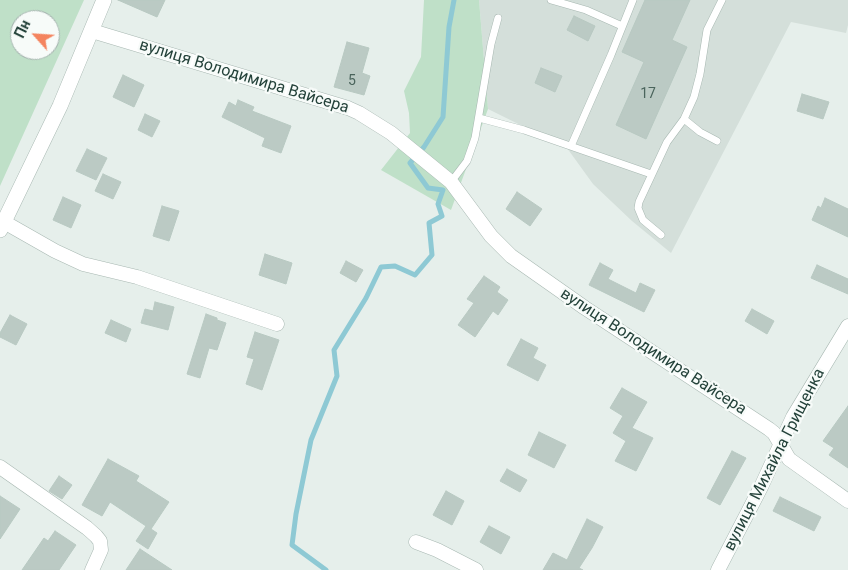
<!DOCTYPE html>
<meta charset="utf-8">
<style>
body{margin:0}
#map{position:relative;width:848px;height:570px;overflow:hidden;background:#e6efeb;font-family:Roboto,sans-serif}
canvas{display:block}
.north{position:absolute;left:10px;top:10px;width:50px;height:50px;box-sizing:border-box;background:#f7fbf9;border:1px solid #a3b1ad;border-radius:50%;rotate:296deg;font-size:14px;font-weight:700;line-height:20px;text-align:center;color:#24423a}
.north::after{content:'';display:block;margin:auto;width:18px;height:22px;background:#f4845f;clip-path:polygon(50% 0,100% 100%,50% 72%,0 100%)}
</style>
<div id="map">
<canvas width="848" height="570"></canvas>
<div class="north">Пн</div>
</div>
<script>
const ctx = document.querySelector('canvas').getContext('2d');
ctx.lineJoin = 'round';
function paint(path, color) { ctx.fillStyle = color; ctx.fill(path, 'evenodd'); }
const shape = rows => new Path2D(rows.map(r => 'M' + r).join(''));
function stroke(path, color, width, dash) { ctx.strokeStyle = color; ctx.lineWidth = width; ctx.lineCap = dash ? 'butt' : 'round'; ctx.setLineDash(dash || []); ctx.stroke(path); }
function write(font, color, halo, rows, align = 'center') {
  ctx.font = font + ' Roboto,sans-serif'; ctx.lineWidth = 4.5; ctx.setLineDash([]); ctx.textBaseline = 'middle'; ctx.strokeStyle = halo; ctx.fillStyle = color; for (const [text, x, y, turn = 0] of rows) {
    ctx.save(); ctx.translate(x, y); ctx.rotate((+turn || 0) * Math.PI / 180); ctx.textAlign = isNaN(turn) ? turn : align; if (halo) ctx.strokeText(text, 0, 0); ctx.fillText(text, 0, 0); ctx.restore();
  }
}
const built = shape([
 [479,0,848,0,848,25,846,33,791,22,671,253,632,221,593,184,567,148,488,109]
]);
const green = shape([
 [0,0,84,0,0,186],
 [20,20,50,20,50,50,20,50],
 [424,0,479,0,488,109,451,210,381,170,410,133,409,113,404,91,421,57]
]);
const stream = shape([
 [326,570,292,545,296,514,311,440,337,376,334,350,366,298,381,267,395,266,415,275,432,255,429,223,442,216,438,204,443,190,428,188,410,163,424,147,443,117,449,27,454,0]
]);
const building = shape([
 [118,0,165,0,157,17,118,0],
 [645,0,690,0,672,40,687,47,646,139,616,125,644,62,622,52,645,0],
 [574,16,595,26,588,41,567,30,574,16],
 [347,42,369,48,362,73,370,76,364,95,334,87,347,42],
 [541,68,562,76,555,92,535,83,541,68],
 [123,75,144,85,134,107,113,97,123,75],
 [802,94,829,102,823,119,797,111,802,94],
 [238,100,254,107,252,111,291,126,281,153,262,146,265,138,222,117,229,102,236,106,238,100],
 [145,114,160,121,152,137,138,130,145,114],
 [87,149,107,158,96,180,76,171,87,149],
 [103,174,121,182,113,199,95,191,103,174],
 [517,192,542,209,530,226,506,209,517,192],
 [63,197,81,205,71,228,53,220,63,197],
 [825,198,848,209,848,237,812,220,818,206,821,208,825,198],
 [162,206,179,211,169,241,153,236,162,206],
 [265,254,292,263,286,284,259,275,265,254],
 [346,261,363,270,356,282,340,273,346,261],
 [600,263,613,270,608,279,636,293,640,283,655,290,644,312,589,285,600,263],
 [817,265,848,279,848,294,811,278,817,265],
 [484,276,500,287,497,292,508,300,498,315,493,311,475,337,458,325,474,303,467,299,484,276],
 [155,302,174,307,168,330,141,323,145,309,153,311,155,302],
 [752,309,774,321,767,334,745,321,752,309],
 [206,314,217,318,217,320,226,323,217,350,209,348,200,378,187,374,206,314],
 [10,315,27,324,16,345,0,337,0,333,10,315],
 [111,320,131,329,126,342,105,333,111,320],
 [255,332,279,340,262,390,246,384,254,359,247,357,255,332],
 [521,339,538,348,533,358,546,365,538,381,507,365,521,339],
 [622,388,647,402,632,428,653,438,636,471,615,461,626,441,613,433,623,416,610,408,622,388],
 [848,406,848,468,829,455,834,448,823,441,848,406],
 [539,432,566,445,554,468,528,455,539,432],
 [732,451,746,458,720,505,707,498,732,451],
 [108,459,139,476,136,481,169,502,151,529,157,533,148,549,136,541,146,526,110,502,102,516,82,505,108,459],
 [507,469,527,480,520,492,500,481,507,469],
 [59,476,72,485,62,499,49,491,59,476],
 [446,491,464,501,452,525,433,515,446,491],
 [0,496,20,509,0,539,0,496],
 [780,497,821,517,814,531,773,511,780,497],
 [587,519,603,527,592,548,579,568,583,570,543,570,553,553,567,560,587,519],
 [489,526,510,537,501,554,480,542,489,526],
 [55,531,76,545,59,570,22,570,44,538,48,541,55,531],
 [140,549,172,570,126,570,140,549]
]);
const service = shape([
 [551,0,586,10,622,26],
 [479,118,524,130,651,174],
 [684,119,700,132,717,141],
 [571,146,611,55,633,0],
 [451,182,467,161,475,138,491,44,498,18],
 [661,235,643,220,638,208,639,202,667,142,684,119,694,97,700,74,707,30,722,0]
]);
const minor = shape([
 [92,31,348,108,359,113,391,133,451,182,491,236,511,256,585,308,769,429,774,433,789,459,848,501],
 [4,222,55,251,83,264,137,277,277,324],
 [0,467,87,528,96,536,100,541,101,550,92,570],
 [416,542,437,550,476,570],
 [718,570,761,487,793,417,848,326]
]);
const tertiary = shape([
 [0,230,60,106,104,0]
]);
const numberNames = [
 ["5",352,81],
 ["17",648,94]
];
const streetNames = [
 ["вулиця Володимира Вайсера",244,77,17],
 ["вулиця Володимира Вайсера",653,352,33],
 ["вулиця Михайла Грищенка",775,460,-63]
];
paint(built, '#d4dfda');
paint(green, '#bfe0c8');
stroke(stream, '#8ec9d4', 5);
paint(building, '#bbcac4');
stroke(building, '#b8c9c2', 1);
stroke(service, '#a8b8b2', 8);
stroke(minor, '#a8b8b2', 15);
stroke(tertiary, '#a8b8b2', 16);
stroke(service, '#fff', 7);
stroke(minor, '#fff', 14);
stroke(tertiary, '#fff', 15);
write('14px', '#4a645c', null, numberNames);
write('16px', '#24423a', '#f7fbf9', streetNames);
</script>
